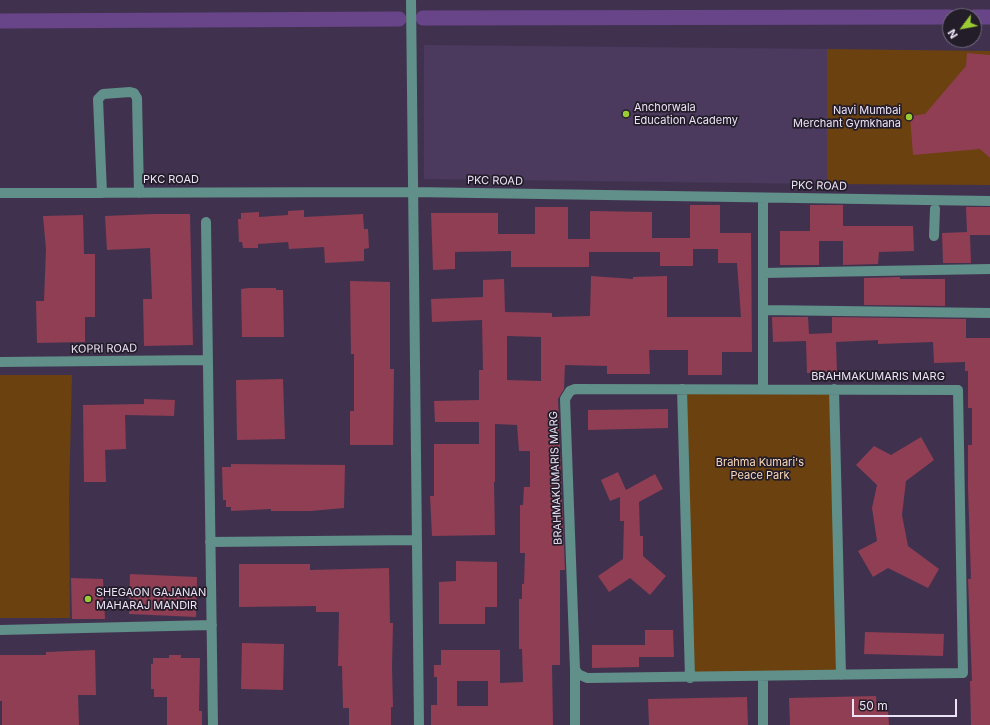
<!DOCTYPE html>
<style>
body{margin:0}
#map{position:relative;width:990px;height:725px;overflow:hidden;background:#40324f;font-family:Inter,sans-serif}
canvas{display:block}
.north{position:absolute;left:942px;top:8px;width:40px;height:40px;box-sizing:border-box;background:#231d2a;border:1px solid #736c7c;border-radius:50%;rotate:238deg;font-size:11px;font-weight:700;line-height:16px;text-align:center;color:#ece3f6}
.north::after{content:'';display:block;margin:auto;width:14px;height:18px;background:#9bcb33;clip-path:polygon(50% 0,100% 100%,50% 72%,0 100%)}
.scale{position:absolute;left:852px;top:699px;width:105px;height:18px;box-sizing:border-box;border:2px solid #ece3f6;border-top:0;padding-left:5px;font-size:12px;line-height:14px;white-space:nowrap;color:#ece3f6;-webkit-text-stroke:3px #231d2a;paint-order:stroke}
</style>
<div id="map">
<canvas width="990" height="725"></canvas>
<div class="north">N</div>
<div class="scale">50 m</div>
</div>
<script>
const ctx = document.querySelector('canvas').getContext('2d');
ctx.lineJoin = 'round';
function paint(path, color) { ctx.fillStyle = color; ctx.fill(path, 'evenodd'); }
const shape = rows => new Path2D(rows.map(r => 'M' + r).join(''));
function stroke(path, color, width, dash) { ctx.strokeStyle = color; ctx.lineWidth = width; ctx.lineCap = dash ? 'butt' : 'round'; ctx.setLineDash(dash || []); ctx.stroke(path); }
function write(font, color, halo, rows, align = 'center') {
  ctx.font = font + ' Inter,sans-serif'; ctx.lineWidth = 3.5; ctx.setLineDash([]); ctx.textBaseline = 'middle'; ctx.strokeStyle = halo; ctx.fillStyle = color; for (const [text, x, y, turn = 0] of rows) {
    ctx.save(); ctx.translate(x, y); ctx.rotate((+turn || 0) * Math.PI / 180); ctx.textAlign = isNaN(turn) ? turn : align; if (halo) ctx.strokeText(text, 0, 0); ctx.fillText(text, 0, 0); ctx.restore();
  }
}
const built = shape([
 [424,45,827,49,827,184,424,179]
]);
const green = shape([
 [827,49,990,51,990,185,827,184],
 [0,375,72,375,69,496,70,618,0,618],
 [682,389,834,389,841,675,690,678]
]);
const canal = shape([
 [974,17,990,17],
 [423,18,950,17],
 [0,21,399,19]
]);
const building = shape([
 [967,53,990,55,990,158,980,149,913,155,910,116,925,114,966,66],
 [690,205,720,205,720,233,751,233,752,352,722,352,722,375,688,375,688,350,649,350,650,374,607,374,607,366,565,365,564,389,558,399,565,570,560,570,560,665,552,665,553,725,431,725,431,705,437,705,437,677,434,677,434,665,441,665,441,650,500,650,500,683,523,682,522,649,519,649,519,599,522,599,522,584,524,584,525,553,520,553,520,505,523,505,524,487,530,487,530,451,519,451,517,425,495,424,495,482,494,482,495,535,432,536,430,496,434,496,434,444,479,444,479,422,435,422,434,401,479,400,479,370,483,370,482,320,432,322,431,299,483,297,483,280,504,279,505,312,552,313,552,317,590,316,591,276,633,279,633,277,667,276,667,317,741,317,737,263,718,263,718,249,693,249,693,266,660,266,660,252,589,252,589,267,511,267,511,251,455,252,455,269,433,270,431,213,498,213,498,234,535,234,535,207,568,207,568,239,590,239,590,211,652,212,652,238,690,238],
 [507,336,541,337,541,381,507,380],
 [457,681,488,681,488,706,457,706],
 [810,205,843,205,843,226,913,226,914,251,879,252,878,264,843,265,843,241,819,241,819,265,780,265,780,231,810,231],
 [966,207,990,207,990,235,970,235,971,263,943,263,942,233,967,232],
 [304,210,304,217,363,214,364,229,368,229,369,248,364,249,364,261,325,263,324,247,289,249,288,242,258,244,258,248,243,248,242,242,239,242,238,219,241,219,241,213,259,212,259,217,288,215,288,211],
 [153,214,190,214,193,345,144,346,143,299,152,299,150,248,107,250,105,216],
 [83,215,84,254,95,254,95,317,85,317,85,342,37,343,36,301,44,301,46,249,43,216],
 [900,277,900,279,945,279,945,306,864,305,864,278],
 [350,281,390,282,390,369,394,369,393,445,350,445,350,411,354,411,354,354,351,354],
 [249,288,276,288,276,290,283,290,284,337,242,337,241,289],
 [772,317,808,317,809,334,832,333,832,317,966,319,966,338,990,338,990,725,971,725,970,681,972,681,968,579,971,579,968,488,968,445,972,445,972,408,968,408,968,371,965,371,965,362,934,363,933,342,878,344,878,340,836,342,837,372,807,373,806,341,773,342],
 [283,379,285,439,237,440,236,380],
 [144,399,175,400,174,416,125,415,126,449,105,450,106,482,84,482,83,405,144,404],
 [668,409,668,428,588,430,588,410],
 [921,437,934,460,906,481,902,515,908,546,939,569,928,588,888,568,873,577,858,551,877,541,872,508,877,485,856,465,874,446,891,455],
 [231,464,345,465,344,508,311,511,271,511,271,509,231,511,231,507,226,507,226,500,223,500,222,467,231,467],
 [618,472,626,490,655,474,663,489,639,502,640,536,643,536,643,556,666,576,650,595,630,578,609,592,598,576,623,559,624,521,620,521,620,497,610,501,601,480],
 [456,561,497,562,497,607,485,607,485,624,439,624,439,582,456,581],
 [239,564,310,564,310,570,389,568,390,623,393,623,392,667,393,707,391,707,391,725,349,725,349,708,343,708,342,666,338,666,339,612,316,612,316,606,239,607],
 [130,574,197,577,196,617,129,614],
 [71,578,103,579,105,619,72,619],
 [645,630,673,630,674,657,639,657,639,667,592,668,592,645,645,645],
 [865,632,944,634,943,656,864,654],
 [242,643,284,644,283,690,241,689],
 [95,650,96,695,78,695,79,725,2,725,2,701,0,701,0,655,46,655,46,652],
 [169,655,181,655,181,658,200,658,199,711,202,711,202,725,167,725,167,697,154,697,154,689,151,689,151,664,153,664,153,658,169,658],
 [876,696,877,710,888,709,889,725,790,725,789,698],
 [747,697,748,725,649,725,648,699]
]);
const minor = shape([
 [411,0,419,725],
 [0,193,413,192,990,201],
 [102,193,98,99,103,94,130,92,134,93,137,98,139,193],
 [206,222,213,725],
 [934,236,935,209],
 [763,273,990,269],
 [763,310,990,313],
 [0,362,207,360],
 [682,389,690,678],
 [763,389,763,198],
 [834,389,841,675],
 [210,542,417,540],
 [0,630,212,625],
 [575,725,575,669,565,399,570,391,575,389,958,390,963,673,587,678,578,674,575,669],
 [763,725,763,676]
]);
const markers = [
 [626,114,4,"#9bcb33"],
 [909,117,4,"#9bcb33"],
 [88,599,4,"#9bcb33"]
];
const poiNames = [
 ["Anchorwala",634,108],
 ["Education Academy",634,121],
 ["Navi Mumbai",901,111,"right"],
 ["Merchant Gymkhana",901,124,"right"],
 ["SHEGAON GAJANAN",96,593],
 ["MAHARAJ MANDIR",96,606]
];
const streetNames = [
 ["PKC ROAD",171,180],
 ["PKC ROAD",495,181,1],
 ["PKC ROAD",819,186,1],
 ["KOPRI ROAD",104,349,-1],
 ["BRAHMAKUMARIS MARG",878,377],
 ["BRAHMAKUMARIS MARG",556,478,-92]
];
const parkNames = [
 ["Brahma Kumari's",760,463],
 ["Peace Park",760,476]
];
paint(built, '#4b3a5d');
paint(green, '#6a410f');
stroke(canal, '#684589', 15);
paint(building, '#8f3e53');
stroke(minor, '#618f89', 10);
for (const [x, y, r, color] of markers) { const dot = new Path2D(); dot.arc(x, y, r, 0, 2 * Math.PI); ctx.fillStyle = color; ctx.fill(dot); stroke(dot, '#231d2a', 1.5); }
write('11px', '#ece3f6', '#231d2a', poiNames, 'left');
write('11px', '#ece3f6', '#231d2a', streetNames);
write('11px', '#fad9b8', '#231d2a', parkNames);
</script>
